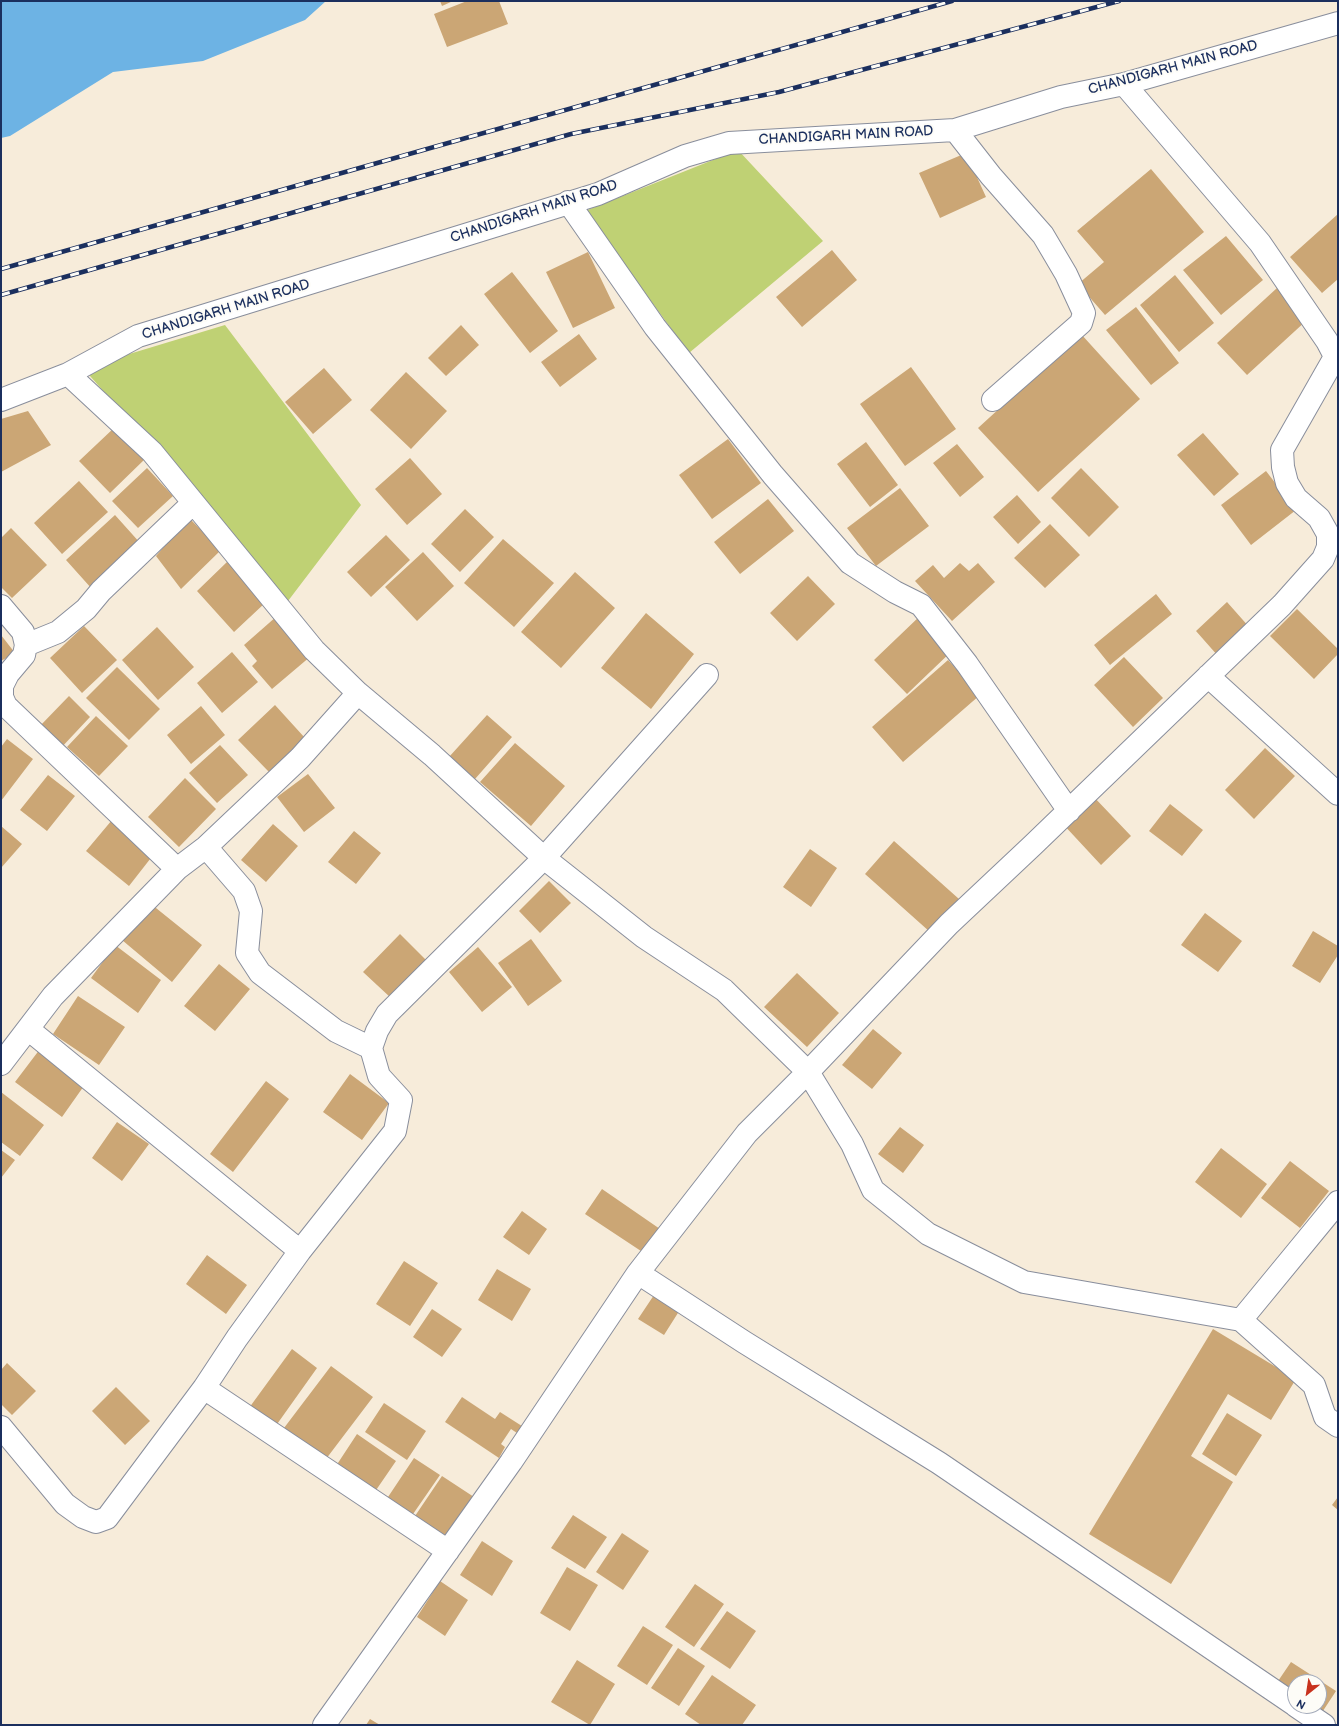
<!DOCTYPE html>
<style>
body{margin:0}
#map{position:relative;width:1339px;height:1726px;overflow:hidden;background:#f7ecda;font-family:"Balsamiq Sans",sans-serif}
canvas{display:block}
.frame{position:absolute;inset:0;border:2px solid #1b2f5e;pointer-events:none}
.north{position:absolute;left:1287px;top:1674px;width:40px;height:40px;box-sizing:border-box;background:#fdfcf7;border:1px solid #a3aaba;border-radius:50%;rotate:210deg;font-size:11px;font-weight:700;line-height:16px;text-align:center;color:#1b2f5e}
.north::after{content:'';display:block;margin:auto;width:14px;height:18px;background:#c8321e;clip-path:polygon(50% 0,100% 100%,50% 72%,0 100%)}
</style>
<div id="map">
<canvas width="1339" height="1726"></canvas>
<div class="frame"></div>
<div class="north">N</div>
</div>
<script>
const ctx = document.querySelector('canvas').getContext('2d');
ctx.lineJoin = 'round';
function paint(path, color) { ctx.fillStyle = color; ctx.fill(path, 'evenodd'); }
const shape = rows => new Path2D(rows.map(r => 'M' + r).join(''));
function stroke(path, color, width, dash) { ctx.strokeStyle = color; ctx.lineWidth = width; ctx.lineCap = dash ? 'butt' : 'round'; ctx.setLineDash(dash || []); ctx.stroke(path); }
function write(font, color, halo, rows, align = 'center') {
  ctx.font = font + ' "Balsamiq Sans",sans-serif'; ctx.lineWidth = 4; ctx.setLineDash([]); ctx.textBaseline = 'middle'; ctx.strokeStyle = halo; ctx.fillStyle = color; for (const [text, x, y, turn = 0] of rows) {
    ctx.save(); ctx.translate(x, y); ctx.rotate((+turn || 0) * Math.PI / 180); ctx.textAlign = isNaN(turn) ? turn : align; if (halo) ctx.strokeText(text, 0, 0); ctx.fillText(text, 0, 0); ctx.restore();
  }
}
const green = shape([
 [738,150,823,241,689,353,585,211],
 [225,325,361,505,288,601,83,368]
]);
const water = shape([
 [1,1,326,1,305,20,203,61,113,72,10,136,1,138]
]);
const building = shape([
 [440,1,453,1,442,6],
 [467,1,499,1,508,24,447,47,434,14],
 [966,153,986,197,940,218,919,173],
 [1151,169,1204,232,1105,315,1078,284,1104,262,1077,231],
 [1338,214,1338,279,1322,293,1290,257],
 [1226,236,1263,280,1221,315,1183,270],
 [832,250,857,280,802,327,776,297],
 [588,252,615,308,573,328,546,272],
 [512,272,558,331,530,353,484,294],
 [1175,275,1214,323,1179,352,1140,305],
 [1277,288,1307,320,1247,375,1217,343],
 [1136,307,1179,363,1151,385,1106,330],
 [461,325,479,345,446,376,428,358],
 [579,334,597,359,560,387,541,362],
 [1081,334,1140,399,1038,492,978,428],
 [911,367,956,429,905,466,860,404],
 [324,368,352,400,313,434,285,402],
 [406,372,447,411,411,449,370,410],
 [28,411,51,445,1,472,1,419],
 [115,427,146,458,110,493,79,461],
 [1203,433,1239,474,1214,496,1177,455],
 [728,439,761,483,712,519,679,475],
 [866,442,898,485,870,507,837,464],
 [957,444,984,477,960,497,933,463],
 [410,458,442,494,407,525,375,489],
 [147,468,173,496,138,528,112,501],
 [1081,468,1119,507,1089,537,1051,498],
 [1266,471,1296,510,1251,545,1221,505],
 [79,481,108,512,62,554,34,523],
 [900,488,929,526,876,566,847,528],
 [1017,495,1041,522,1018,544,993,517],
 [768,499,794,531,740,574,714,542],
 [465,509,494,537,460,572,431,544],
 [115,515,141,544,92,589,66,560],
 [189,518,221,550,181,589,156,556],
 [1050,524,1080,555,1045,588,1014,558],
 [11,528,47,565,12,598,1,587,1,538],
 [386,535,410,560,371,597,347,572],
 [503,539,554,583,514,627,464,583],
 [423,552,454,586,417,621,385,587],
 [227,562,265,603,234,632,197,591],
 [960,563,969,571,978,563,995,582,952,621,915,581,933,565,944,578],
 [575,572,615,608,561,668,521,632],
 [808,576,835,604,797,641,770,613],
 [1156,594,1172,614,1110,665,1094,645],
 [1227,602,1250,628,1218,656,1196,631],
 [1297,609,1338,649,1338,654,1314,679,1270,636],
 [646,613,694,654,651,709,601,668],
 [921,615,954,649,907,694,874,660],
 [277,616,311,656,272,689,252,666,257,661,244,645],
 [84,626,117,660,82,693,50,658],
 [157,627,194,667,158,700,122,660],
 [1,635,15,653,1,661],
 [232,652,258,682,222,713,197,683],
 [1124,657,1163,698,1133,727,1094,685],
 [948,660,980,695,903,762,872,727],
 [117,667,160,709,129,740,86,698],
 [69,696,90,717,60,749,38,728],
 [275,705,305,738,269,772,238,740],
 [201,706,225,735,191,764,167,735],
 [487,715,512,737,475,779,449,757],
 [96,716,128,746,99,776,67,747],
 [7,739,33,759,1,801,1,747],
 [515,743,565,786,531,826,480,782],
 [220,745,248,775,217,803,189,773],
 [1265,748,1295,776,1254,819,1225,790],
 [308,774,335,808,304,832,277,797],
 [48,775,75,796,47,831,20,810],
 [185,778,216,809,179,847,148,817],
 [1092,795,1131,836,1101,865,1062,823],
 [1170,804,1203,830,1182,856,1149,831],
 [112,820,154,854,129,886,86,851],
 [273,824,298,846,266,882,241,860],
 [1,826,22,844,1,868],
 [354,831,381,853,356,884,328,862],
 [894,841,959,899,930,932,865,874],
 [810,849,837,868,811,907,783,887],
 [549,881,571,903,540,933,519,911],
 [151,904,202,945,172,982,122,940],
 [1205,913,1242,941,1218,972,1181,945],
 [1313,931,1338,946,1338,955,1320,983,1292,966],
 [400,934,427,961,391,998,363,972],
 [531,939,562,981,528,1006,498,963],
 [115,945,161,980,138,1013,91,978],
 [478,947,512,987,482,1012,449,972],
 [219,964,250,989,215,1031,184,1006],
 [797,973,839,1013,807,1047,764,1007],
 [78,996,125,1027,99,1065,53,1034],
 [873,1029,902,1053,872,1089,842,1065],
 [40,1049,86,1083,62,1117,15,1082],
 [350,1074,389,1103,362,1140,323,1112],
 [266,1081,289,1099,233,1172,210,1154],
 [1,1092,44,1125,20,1156,1,1142],
 [117,1122,149,1144,122,1181,92,1158],
 [900,1127,924,1145,903,1173,878,1154],
 [1221,1148,1267,1184,1241,1218,1195,1182],
 [1,1150,15,1160,1,1178],
 [1290,1161,1329,1191,1300,1228,1261,1198],
 [602,1189,660,1229,644,1253,585,1214],
 [522,1211,547,1229,529,1255,503,1237],
 [207,1255,247,1285,226,1314,186,1284],
 [404,1261,438,1283,410,1326,376,1304],
 [497,1269,531,1289,512,1321,478,1300],
 [658,1289,683,1305,664,1335,638,1319],
 [432,1309,462,1329,442,1357,413,1337],
 [1213,1329,1296,1379,1271,1420,1228,1394,1191,1456,1233,1482,1171,1584,1089,1534],
 [292,1349,317,1368,275,1427,249,1408],
 [7,1363,36,1391,12,1415,1,1404,1,1370],
 [331,1366,373,1397,326,1459,284,1428],
 [116,1387,150,1421,125,1445,92,1411],
 [462,1397,495,1419,500,1412,525,1428,520,1435,511,1429,501,1444,505,1447,499,1458,445,1422],
 [384,1403,426,1431,407,1460,365,1432],
 [1227,1413,1262,1435,1236,1476,1202,1454],
 [357,1434,396,1461,372,1496,334,1469],
 [414,1458,440,1475,411,1517,386,1500],
 [442,1476,474,1497,447,1537,415,1516],
 [1338,1497,1338,1510,1332,1505],
 [573,1515,607,1537,585,1569,551,1548],
 [622,1533,649,1551,623,1590,596,1572],
 [482,1541,513,1561,492,1596,460,1575],
 [567,1567,598,1585,570,1631,540,1613],
 [440,1581,468,1600,445,1636,417,1617],
 [695,1584,724,1604,694,1647,665,1627],
 [727,1611,756,1631,730,1669,700,1649],
 [643,1626,673,1645,647,1685,617,1666],
 [678,1648,705,1666,679,1706,651,1688],
 [577,1660,615,1684,590,1725,551,1702],
 [1291,1662,1336,1691,1319,1717,1302,1706,1319,1706,1319,1682,1295,1682,1295,1701,1274,1687],
 [712,1675,756,1705,742,1725,701,1725,685,1714],
 [370,1719,380,1725,366,1725]
]);
const street = shape([
 [1124,84,1260,243,1327,341,1338,362],
 [955,130,991,176,1043,235,1066,274,1084,313,1081,323,993,400],
 [568,202,655,327,773,475,850,563,895,592,921,605,967,664,1069,811],
 [1,400,68,374,138,336,598,194,685,156,729,143,955,130,1061,97,1124,84,1338,23],
 [1,606,23,632,26,645,24,655,8,674,2,686,2,697,6,706,177,869],
 [26,645,58,632,86,609,101,591,193,503],
 [707,675,544,858,644,937,724,990,808,1072,852,1144,873,1190,928,1234,1024,1282,1241,1320,1314,1385,1325,1417,1338,1426],
 [1208,676,1338,794],
 [206,847,244,891,251,911,247,953,260,973,336,1031,371,1048],
 [28,1029,300,1251],
 [1,1064,53,996,177,869,206,847,300,758,358,693],
 [638,1273,744,1342,939,1463,1295,1705],
 [1241,1320,1338,1202],
 [204,1388,448,1551],
 [1,1427,65,1504,83,1517,96,1522,107,1518,204,1388,237,1338,300,1251,395,1131,401,1100,379,1076,371,1048,377,1031,387,1014,544,858,432,755,358,693,314,650,152,452,68,374],
 [1296,1706,1324,1725],
 [324,1725,511,1462,638,1273,747,1133,808,1072,949,924,1033,845,1282,605,1323,559,1328,547,1328,534,1319,518,1296,498,1287,483,1283,467,1282,450,1335,357]
]);
const rail = shape([
 [1,269,952,1],
 [1,295,571,134,779,92,1119,1]
]);
const streetNames = [
 ["CHANDIGARH MAIN ROAD",1173,68,-15],
 ["CHANDIGARH MAIN ROAD",846,136,-3],
 ["CHANDIGARH MAIN ROAD",534,212,-18],
 ["CHANDIGARH MAIN ROAD",226,310,-17]
];
paint(green, '#bfd174');
paint(water, '#6db3e4');
paint(building, '#cba675');
stroke(street, '#898e9c', 24);
stroke(street, '#fff', 22);
stroke(rail, '#1b2f5e', 4.5);
stroke(rail, '#fdfcf7', 3, [9]);
write('14px', '#1b2f5e', '#fdfcf7', streetNames);
</script>
